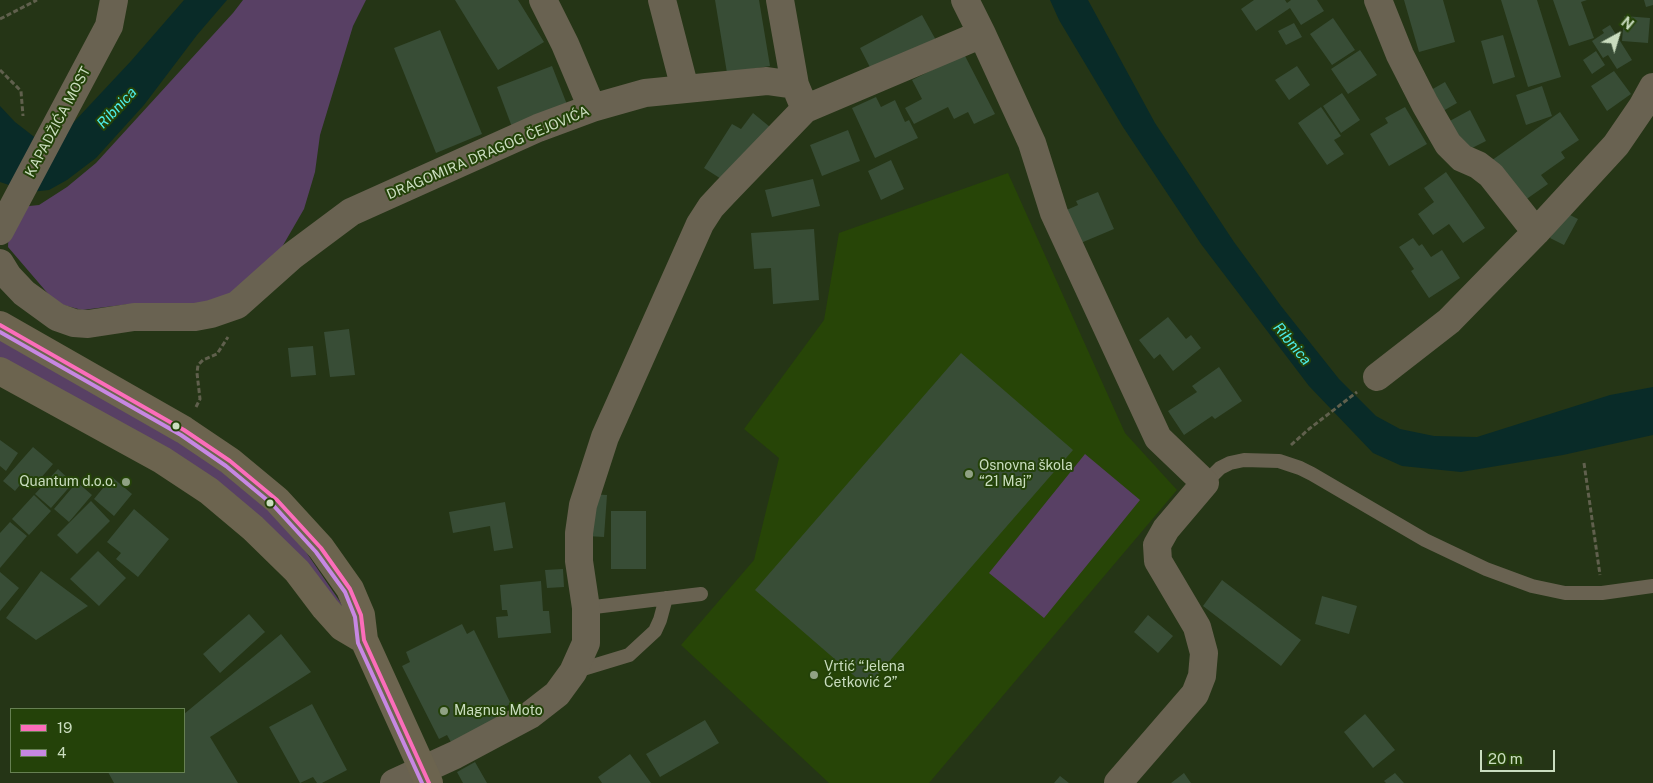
<!DOCTYPE html>
<meta charset="utf-8">
<style>
body{margin:0}
#map{position:relative;width:1653px;height:783px;overflow:hidden;background:#253516;font-family:"Public Sans",sans-serif}
canvas{display:block}
.legend{position:absolute;left:10px;top:708px;width:175px;height:65px;box-sizing:border-box;background:#244209;border:1px solid #668052;margin:0;padding:6px 9px;list-style:none;font-size:15px;color:#caddbf}
.legend li{display:flex;align-items:center;gap:10px;height:25px}
.legend b{width:25px;border:1px solid #668052}
.north{position:absolute;left:1593px;top:10px;width:50px;height:50px;-webkit-text-stroke:4px #244209;paint-order:stroke;rotate:39deg;font-size:14px;font-weight:700;line-height:20px;text-align:center;color:#caddbf}
.north::after{content:'';display:block;margin:auto;width:18px;height:22px;background:#caddbf;clip-path:polygon(50% 0,100% 100%,50% 72%,0 100%)}
.scale{position:absolute;left:1480px;top:750px;width:75px;height:22px;box-sizing:border-box;border:2px solid #caddbf;border-top:0;padding-left:6px;font-size:15px;line-height:18px;white-space:nowrap;color:#caddbf;-webkit-text-stroke:4px #244209;paint-order:stroke}
</style>
<div id="map">
<canvas width="1653" height="783"></canvas>
<ul class="legend">
<li><b style="height:6px;background:#fb6dba"></b>19</li>
<li><b style="height:6px;background:#c787e3"></b>4</li>
</ul>
<div class="north">N</div>
<div class="scale">20 m</div>
</div>
<script>
const ctx = document.querySelector('canvas').getContext('2d');
ctx.lineJoin = 'round';
function paint(path, color) { ctx.fillStyle = color; ctx.fill(path, 'evenodd'); }
const shape = rows => new Path2D(rows.map(r => 'M' + r).join(''));
function stroke(path, color, width, dash) { ctx.strokeStyle = color; ctx.lineWidth = width; ctx.lineCap = dash ? 'butt' : 'round'; ctx.setLineDash(dash || []); ctx.stroke(path); }
function write(font, color, halo, rows, align = 'center') {
  ctx.font = font + ' "Public Sans",sans-serif'; ctx.lineWidth = 4; ctx.setLineDash([]); ctx.textBaseline = 'middle'; ctx.strokeStyle = halo; ctx.fillStyle = color; for (const [text, x, y, turn = 0] of rows) {
    ctx.save(); ctx.translate(x, y); ctx.rotate((+turn || 0) * Math.PI / 180); ctx.textAlign = isNaN(turn) ? turn : align; if (halo) ctx.strokeText(text, 0, 0); ctx.fillText(text, 0, 0); ctx.restore();
  }
}
const built = shape([
 [1008,173,1125,433,1177,490,929,783,829,783,681,645,754,560,779,458,744,429,824,320,839,233]
]);
const green = shape([
 [243,0,366,0,353,26,320,135,315,172,304,209,278,254,230,297,184,309,130,304,82,310,56,303,8,247,9,226,20,207,39,205,67,187,96,163,233,13],
 [0,335,178,438,266,505,306,552,347,612,259,517,0,358],
 [1085,454,1140,500,1044,618,989,573]
]);
const water = shape([
 [184,0,227,0,197,35,144,105,96,158,67,180,49,190,30,192,0,182,0,106,15,122,37,139,58,139,131,61],
 [1050,0,1088,0,1155,123,1234,242,1281,306,1339,379,1376,416,1400,429,1434,436,1477,437,1610,395,1653,387,1653,435,1563,455,1461,472,1402,466,1373,453,1309,386,1201,244,1123,127,1059,20]
]);
const building = shape([
 [455,0,518,0,544,42,498,70],
 [715,0,759,0,770,66,727,73],
 [1254,0,1285,0,1287,3,1291,0,1317,0,1324,11,1301,25,1290,8,1256,31,1241,9],
 [1404,0,1443,0,1455,42,1419,52],
 [1501,0,1537,0,1561,77,1528,87],
 [1553,0,1587,0,1581,2,1594,38,1569,46],
 [1644,0,1653,0,1653,5,1646,7],
 [922,15,937,42,874,75,860,48],
 [1624,16,1650,18,1648,43,1622,41],
 [1333,18,1355,50,1332,65,1310,34],
 [1294,23,1302,37,1286,45,1278,31],
 [1610,25,1632,60,1617,69,1608,55,1603,58,1592,41,1604,33,1602,30],
 [440,30,482,134,436,153,394,48],
 [1503,35,1515,77,1493,84,1481,41],
 [1360,50,1377,75,1348,94,1331,69],
 [1596,51,1605,65,1592,74,1583,60],
 [964,54,995,114,974,124,968,112,954,119,948,107,914,124,905,108,922,99,912,80],
 [552,66,568,107,512,127,497,87],
 [1297,66,1310,85,1289,100,1275,80],
 [1614,71,1631,94,1607,111,1591,86],
 [1445,82,1457,103,1443,111,1431,90],
 [1542,86,1552,116,1526,125,1516,95],
 [1342,93,1360,120,1341,133,1323,106],
 [876,97,881,107,895,100,905,122,909,120,918,138,875,158,852,108],
 [1321,107,1341,136,1334,140,1344,154,1327,165,1298,123],
 [1405,107,1427,144,1389,166,1370,134,1388,123,1385,118],
 [1470,110,1486,141,1462,153,1446,123],
 [1560,112,1579,140,1561,152,1565,158,1541,175,1548,184,1518,205,1488,163],
 [753,113,770,127,726,182,704,168,732,124,741,129],
 [848,130,860,161,822,176,810,145],
 [891,160,904,189,881,200,868,171],
 [1446,172,1485,228,1463,243,1449,224,1433,235,1418,214,1434,202,1424,188],
 [813,179,820,206,772,217,765,190],
 [1098,192,1114,229,1076,245,1062,212,1078,205,1076,201],
 [1564,212,1578,219,1564,245,1550,238],
 [814,229,819,300,773,304,771,268,754,269,751,233],
 [1413,238,1419,246,1422,244,1431,257,1442,250,1460,278,1429,298,1411,271,1414,269,1399,247],
 [1168,317,1186,339,1191,335,1201,348,1173,371,1160,354,1154,359,1139,340],
 [349,329,355,375,330,377,324,332],
 [313,346,316,375,291,377,288,348],
 [961,353,1073,450,867,687,755,590],
 [1219,367,1242,401,1215,419,1212,416,1184,435,1168,411,1197,392,1192,386],
 [0,440,18,453,6,471,0,466],
 [33,447,53,464,33,487,24,480,15,491,3,481],
 [58,469,73,483,51,508,35,494],
 [112,477,132,494,114,516,94,499],
 [77,482,92,495,69,522,54,509],
 [589,494,607,495,604,537,586,536],
 [34,495,51,511,29,535,12,519],
 [91,501,110,521,77,554,57,535],
 [505,502,513,548,494,551,490,526,453,533,449,512],
 [134,509,169,539,138,577,116,559,121,553,107,542],
 [611,511,646,511,646,569,611,569],
 [10,522,27,536,0,568,0,533],
 [98,551,126,578,99,606,70,579],
 [563,569,564,587,547,588,545,570],
 [41,571,88,606,36,640,6,618],
 [0,572,19,588,0,611],
 [1222,580,1301,640,1281,666,1203,606],
 [541,581,543,611,549,611,551,633,498,638,496,617,508,616,507,610,502,610,500,585],
 [1322,596,1357,606,1349,634,1315,624],
 [249,614,265,632,220,673,203,654],
 [1148,615,1173,636,1158,653,1134,632],
 [462,624,467,634,474,630,511,704,504,707,509,716,452,744,447,735,439,739,402,666,410,662,406,652],
 [281,634,311,672,210,737,238,783,114,783,108,772,184,772,184,714],
 [312,704,347,770,322,783,317,783,313,777,300,783,269,727],
 [1365,714,1395,750,1373,768,1344,732],
 [705,720,719,743,660,777,646,754],
 [630,754,651,783,602,783,598,777],
 [475,762,487,783,463,783,457,772],
 [1184,773,1191,783,1171,783],
 [1395,773,1404,783,1386,783,1384,781],
 [1060,776,1069,783,1054,783]
]);
const path = shape([
 [0,19,37,0],
 [0,70,21,91,23,116],
 [196,407,200,399,197,373,198,365,203,360,217,354,228,337],
 [1291,445,1309,429,1357,392],
 [1584,463,1600,575]
]);
const lane = shape([
 [1205,483,1220,468,1230,463,1244,460,1279,461,1300,468,1312,474,1425,540,1486,569,1532,586,1565,593,1602,593,1653,586],
 [586,608,701,594],
 [573,672,629,655,655,631,660,620,666,598]
]);
const street = shape([
 [543,0,565,44,592,108],
 [662,0,685,89],
 [780,0,795,85],
 [965,0,982,34,1032,143,1054,213,1158,438,1205,483,1166,529,1157,545,1158,561,1197,627,1204,653,1202,676,1195,694,1118,783],
 [1378,0,1400,55,1425,104,1448,144,1462,158,1478,165,1491,175,1536,232],
 [805,109,982,34],
 [0,231,109,26,114,0],
 [0,263,8,276,24,293,57,317,74,323,88,324,134,317,195,317,211,314,237,305,292,256,351,212,538,128,592,108,645,93,767,81,795,85,805,109,725,192,711,207,700,224,605,437,583,505,579,533,579,561,586,608,586,643,573,672,557,694,530,715,455,755,394,783],
 [1377,377,1449,321,1536,232,1616,145,1642,107,1653,87]
]);
const secondary = shape([
 [0,325,184,430,230,461,277,500,321,548,350,589,361,615,364,640,429,783],
 [0,371,162,460,209,491,253,528,297,571,325,608,342,627,364,640]
]);
const bus1 = shape([
 [0,325,184,430,230,461,277,500,321,548,350,589,361,615,364,640,429,783]
]);
const bus2 = shape([
 [0,332,181,435,226,466,273,505,316,552,345,592,355,617,358,643,422,783]
]);
const markers = [
 [176,426,4.5,"#caddbf"],
 [969,474,5,"#90a284"],
 [126,482,5,"#90a284"],
 [270,503,4.5,"#caddbf"],
 [814,675,5,"#90a284"],
 [444,711,5,"#90a284"]
];
const streetNames = [
 ["KAPADŽIĆA MOST",58,122,-62],
 ["DRAGOMIRA DRAGOG ČEJOVIĆA",488,153,-23]
];
const poiNames = [
 ["Osnovna škola",979,466],
 ["“21 Maj”",979,482],
 ["Quantum d.o.o.",116,482,"right"],
 ["Vrtić “Jelena",824,667],
 ["Ćetković 2”",824,683],
 ["Magnus Moto",454,711]
];
const waterNames = [
 ["Ribnica",117,108,-47],
 ["Ribnica",1292,344,50]
];
paint(built, '#274507');
paint(green, '#584064');
paint(water, '#092b28');
paint(building, '#384d36');
stroke(path, '#60604d', 3, [5, 2.5]);
stroke(lane, '#696251', 14);
stroke(street, '#696251', 28);
stroke(secondary, '#6c644f', 28);
stroke(bus1, '#fb6dba', 4);
stroke(bus2, '#c787e3', 4);
for (const [x, y, r, color] of markers) { const dot = new Path2D(); dot.arc(x, y, r, 0, 2 * Math.PI); ctx.fillStyle = color; ctx.fill(dot); stroke(dot, '#244209', 2); }
write('14px', '#caddbf', '#244209', streetNames);
write('14px', '#caddbf', '#244209', poiNames, 'left');
write('italic 15px', '#4eedea', '#244209', waterNames);
</script>
